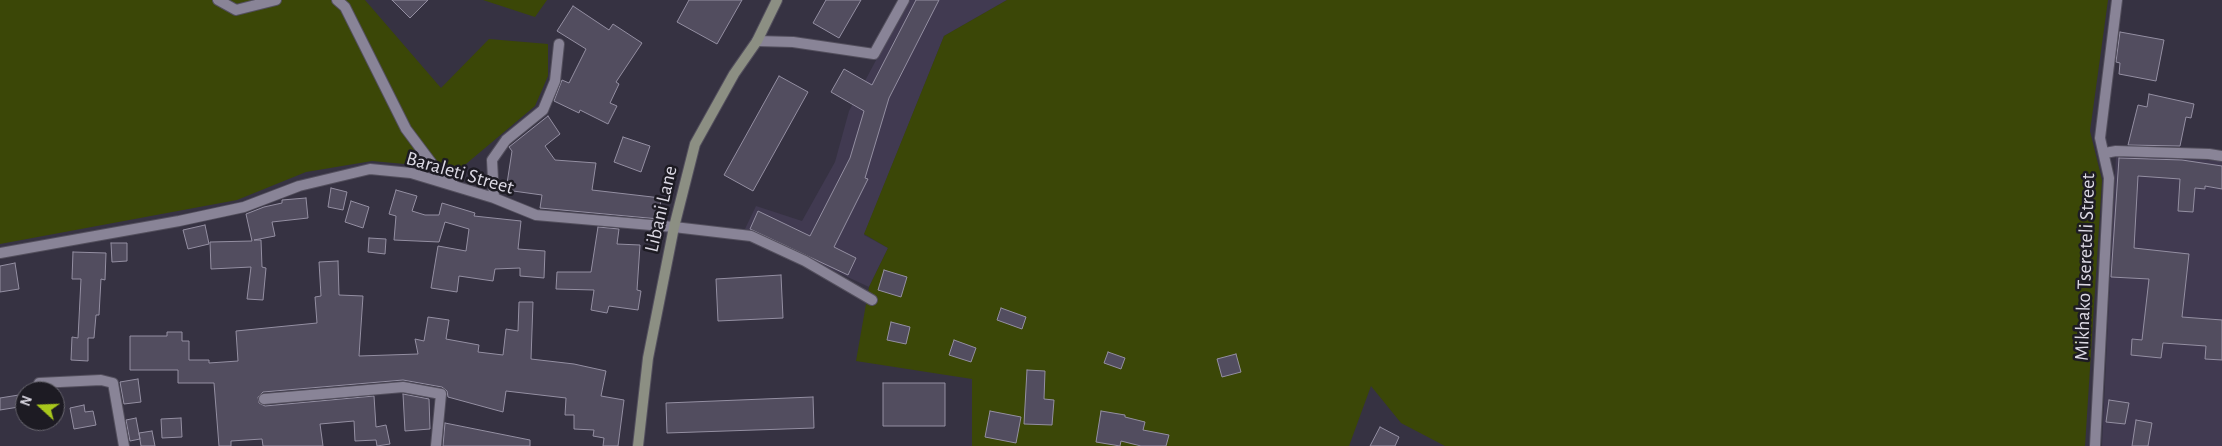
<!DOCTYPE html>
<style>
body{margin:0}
#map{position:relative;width:2222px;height:446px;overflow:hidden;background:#363242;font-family:"Alegreya Sans",sans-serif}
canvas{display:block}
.north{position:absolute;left:15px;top:381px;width:50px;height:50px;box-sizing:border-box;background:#1d1b23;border:1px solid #696770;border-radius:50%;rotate:290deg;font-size:14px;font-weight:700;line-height:20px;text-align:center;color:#dcd9e4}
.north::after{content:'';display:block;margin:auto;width:18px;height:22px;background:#a8c71c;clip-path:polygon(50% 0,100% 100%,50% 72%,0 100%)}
</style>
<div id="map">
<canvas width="2222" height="446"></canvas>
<div class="north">N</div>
</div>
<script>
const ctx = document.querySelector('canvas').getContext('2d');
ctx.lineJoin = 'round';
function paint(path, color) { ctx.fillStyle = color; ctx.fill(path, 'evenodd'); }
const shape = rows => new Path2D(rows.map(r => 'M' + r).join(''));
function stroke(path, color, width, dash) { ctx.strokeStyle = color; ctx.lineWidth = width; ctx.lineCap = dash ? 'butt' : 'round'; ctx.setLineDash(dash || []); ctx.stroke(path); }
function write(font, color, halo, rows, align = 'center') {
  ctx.font = font + ' "Alegreya Sans",sans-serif'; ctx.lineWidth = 5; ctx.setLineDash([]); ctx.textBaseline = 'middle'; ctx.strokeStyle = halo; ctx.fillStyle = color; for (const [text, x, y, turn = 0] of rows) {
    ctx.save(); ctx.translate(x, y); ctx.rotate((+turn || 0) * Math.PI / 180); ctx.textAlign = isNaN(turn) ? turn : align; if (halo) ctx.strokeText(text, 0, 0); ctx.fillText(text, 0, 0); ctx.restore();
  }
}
const built = shape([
 [908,0,1007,0,944,36,864,235,888,248,869,287,745,229,756,206,802,221,835,162,849,111],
 [2116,155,2222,161,2222,446,2102,446]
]);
const green = shape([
 [0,0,365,0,441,88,489,39,548,44,548,76,535,106,460,169,372,161,306,172,237,200,0,244],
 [483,0,547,0,535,17],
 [1007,0,2108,0,2090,131,2102,180,2085,446,1445,446,1401,423,1371,386,1349,446,972,446,972,379,856,361,869,287,888,248,864,234,944,36]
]);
const building = shape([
 [392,0,428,0,410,18,392,0],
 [689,0,742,0,717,44,677,22,689,0],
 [826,0,861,0,839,38,813,23,826,0],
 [916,0,939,0,889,98,865,178,868,179,834,247,856,258,848,275,750,229,758,211,810,236,850,158,864,111,831,92,844,69,872,85,916,0],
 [573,6,609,30,613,24,642,43,616,82,619,84,610,103,617,106,608,124,580,110,579,113,554,101,562,80,569,83,586,49,557,31,573,6],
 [2120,32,2164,40,2156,81,2119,74,2120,63,2116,62,2120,32],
 [779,76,808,92,753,191,724,175,779,76],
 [2149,94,2194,104,2191,118,2186,117,2180,146,2128,145,2138,105,2147,107,2149,94],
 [548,116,560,134,545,146,555,160,596,163,592,190,661,198,659,219,540,208,542,195,506,190,512,151,509,147,548,116],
 [623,137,650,146,641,172,614,162,623,137],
 [2119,158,2182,160,2222,166,2222,189,2205,186,2205,189,2195,188,2193,212,2178,211,2180,179,2138,176,2134,248,2189,254,2182,317,2222,320,2222,360,2205,359,2206,346,2163,343,2161,358,2131,355,2132,339,2142,340,2149,279,2111,277,2119,158],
 [331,188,347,192,343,210,328,207,331,188],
 [396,190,417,196,412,211,425,215,439,215,442,203,475,213,474,216,521,221,518,249,545,251,544,278,520,276,520,268,495,269,493,281,459,276,457,292,431,288,438,246,466,251,469,229,445,222,439,242,394,240,396,216,389,214,396,190],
 [306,198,308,218,272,222,275,236,254,240,261,240,262,267,266,268,263,300,247,299,251,267,211,269,210,242,252,241,246,214,264,207,282,203,282,200,306,198],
 [351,201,369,207,363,228,345,222,351,201],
 [205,225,209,244,188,249,183,230,205,225],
 [598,227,619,229,617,244,640,245,637,290,641,291,638,310,609,306,607,313,591,310,594,290,556,289,557,272,591,272,598,227],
 [369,238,386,239,385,254,368,252,369,238],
 [111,243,127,243,127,261,112,262,111,243],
 [73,252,106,253,105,280,101,279,99,315,96,315,94,338,88,338,88,361,71,360,72,337,78,338,81,279,72,279,73,252],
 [338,261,339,295,363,296,359,356,418,354,415,339,424,341,428,317,449,320,446,339,479,345,478,352,503,355,506,329,518,331,519,302,533,302,531,359,574,364,606,371,601,396,624,400,618,446,603,446,604,438,593,436,594,430,574,429,574,415,565,415,566,398,506,391,503,412,448,397,447,391,442,387,403,380,263,392,258,397,259,403,265,406,374,396,376,427,386,425,390,444,377,446,376,440,355,441,354,421,320,424,323,446,263,446,262,439,231,441,231,446,219,446,214,383,178,383,178,370,130,370,130,336,167,336,167,332,182,332,182,341,189,341,189,360,209,360,209,363,238,361,236,331,317,323,315,297,321,296,319,262,338,261],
 [15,263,19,289,0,292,0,266,15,263],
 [884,270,907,277,901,297,878,290,884,270],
 [781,275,783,318,718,321,716,279,781,275],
 [1001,308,1026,317,1022,329,997,320,1001,308],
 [891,322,910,327,906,344,887,340,891,322],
 [954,340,976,348,971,362,949,355,954,340],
 [1108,352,1125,358,1121,369,1104,363,1108,352],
 [1236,354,1241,372,1222,377,1217,359,1236,354],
 [1027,370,1045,371,1044,399,1054,400,1052,425,1024,424,1027,370],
 [138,379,141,402,124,404,120,382,138,379],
 [883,383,945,383,945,426,883,426,883,383],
 [25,394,25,406,0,410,0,398,25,394],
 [403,394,429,399,430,429,405,431,403,394],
 [813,397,814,428,667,433,666,403,813,397],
 [2109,400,2129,403,2125,424,2106,422,2109,400],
 [84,405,85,412,93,411,96,425,74,429,70,408,84,405],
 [990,411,1021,417,1016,443,985,437,990,411],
 [1101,411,1125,415,1125,417,1145,422,1143,430,1169,435,1166,446,1141,446,1121,441,1120,446,1096,442,1101,411],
 [136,418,140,439,130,441,126,420,136,418],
 [181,418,182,437,162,438,161,419,181,418],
 [2136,420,2152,423,2148,446,2132,446,2136,420],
 [445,423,530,440,530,446,443,446,445,423],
 [1380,427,1399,437,1395,446,1370,446,1380,427],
 [152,431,155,446,141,446,139,433,152,431]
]);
const street = shape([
 [218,0,236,10,276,0],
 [337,0,345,7,406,129,433,165,453,184],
 [757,41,793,42,874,54,904,0],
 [2105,153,2116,151,2209,154,2222,156],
 [494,198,492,160,506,140,543,110,555,81,559,44],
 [0,253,179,221,244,207,299,186,370,169,411,173,494,198,536,215,674,227,751,236,805,261,872,300],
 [39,383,101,380,113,383,124,446],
 [264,399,403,387,441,394,436,446],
 [2095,446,2109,178,2100,138,2117,0]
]);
const secondary = shape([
 [638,446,648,358,674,227,695,144,734,74,757,41,777,0]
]);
const streetNames = [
 ["Baraleti Street",460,173,16],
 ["Libani Lane",661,209,-77],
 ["Mikhako Tsereteli Street",2085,267,-88]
];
paint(built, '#413a51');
paint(green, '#3b4707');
paint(building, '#524d5f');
stroke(building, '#948fa2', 1);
stroke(street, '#534f5d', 12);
stroke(secondary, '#534f5d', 12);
stroke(street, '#898497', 10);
stroke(secondary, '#8c8f83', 10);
write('20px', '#dcd9e4', '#1d1b23', streetNames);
</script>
